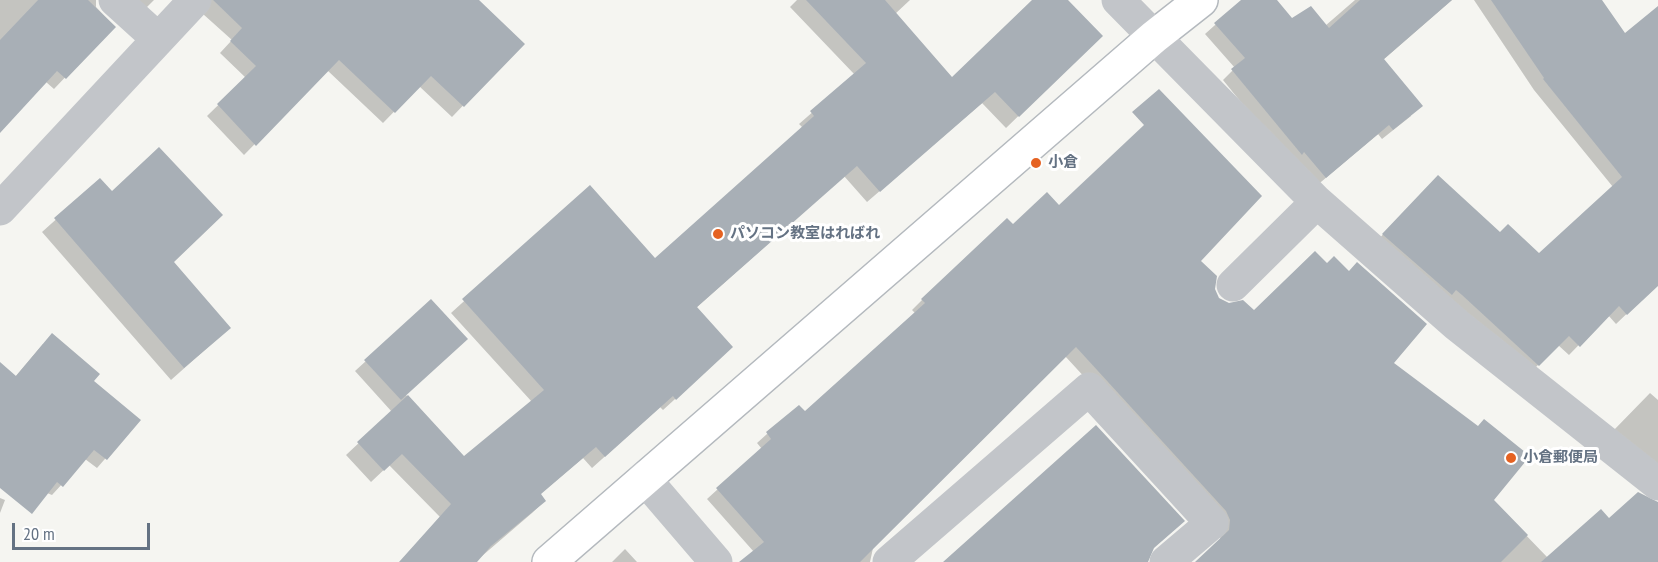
<!DOCTYPE html>
<meta charset="utf-8">
<style>
body{margin:0}
#map{position:relative;width:1658px;height:562px;overflow:hidden;background:#f5f5f1;font-family:"PT Sans Narrow",sans-serif}
canvas{display:block}
.scale{position:absolute;left:12px;top:523px;width:138px;height:27px;box-sizing:border-box;border:3px solid #647283;border-top:0;padding-left:8px;font-size:18px;line-height:21px;white-space:nowrap;color:#647283;-webkit-text-stroke:4px #fff;paint-order:stroke}
</style>
<div id="map">
<canvas width="1658" height="562"></canvas>
<div class="scale">20 m</div>
</div>
<script>
const ctx = document.querySelector('canvas').getContext('2d');
ctx.lineJoin = 'round';
function paint(path, color) { ctx.fillStyle = color; ctx.fill(path, 'evenodd'); }
const shape = rows => new Path2D(rows.map(r => 'M' + r).join(''));
function stroke(path, color, width, dash) { ctx.strokeStyle = color; ctx.lineWidth = width; ctx.lineCap = dash ? 'butt' : 'round'; ctx.setLineDash(dash || []); ctx.stroke(path); }
function write(font, color, halo, rows, align = 'center') {
  ctx.font = font + ' "PT Sans Narrow","Noto Sans JP",sans-serif'; ctx.lineWidth = 6; ctx.setLineDash([]); ctx.textBaseline = 'middle'; ctx.strokeStyle = halo; ctx.fillStyle = color; for (const [text, x, y, turn = 0] of rows) {
    ctx.save(); ctx.translate(x, y); ctx.rotate((+turn || 0) * Math.PI / 180); ctx.textAlign = isNaN(turn) ? turn : align; if (halo) ctx.strokeText(text, 0, 0); ctx.fillText(text, 0, 0); ctx.restore();
  }
}
const shadow = shape([
 [0,0,96,0,96,7,114,26,54,89,46,82,0,131],
 [118,0,154,0,146,8],
 [199,0,477,0,522,44,452,117,419,86,383,123,327,70,244,155,207,116,246,78,220,53,232,40,203,14],
 [797,0,910,0,895,14,952,79,1034,0,1066,0,1101,36,1006,128,982,103,867,202,844,176,696,308,719,359,663,410,660,407,592,468,583,458,539,495,544,501,532,513,475,562,400,562,440,517,389,465,371,482,346,455,392,412,355,371,366,361,406,395,464,458,532,402,451,313,590,187,655,260,803,128,799,124,855,75,790,7],
 [1243,0,1275,0,1292,20,1325,26,1355,0,1452,0,1383,60,1411,116,1382,139,1378,134,1315,187,1291,164,1223,80,1235,68,1205,34],
 [1474,0,1600,0,1625,36,1658,20,1658,284,1616,324,1608,315,1569,355,1558,345,1528,375,1373,245,1428,187,1500,234,1539,255,1613,187,1534,90],
 [100,180,172,262,216,340,171,380,42,232],
 [1059,207,1198,261,1218,299,1228,305,1392,363,1492,500,1548,558,1609,520,1658,504,1658,562,1197,562,1220,540,1221,529,1216,520,1065,356,873,548,870,562,742,562,754,552,707,499,762,449,757,443,767,434,805,414,915,313,912,310,922,300,1013,226],
 [43,344,139,420,97,468,85,459,52,495,0,474,0,364,15,377],
 [1650,393,1658,400,1658,474,1613,431],
 [0,498,5,500,0,513],
 [625,549,637,562,612,562]
]);
const building = shape([
 [38,0,88,0,116,27,66,79,57,71,0,133,0,40],
 [213,0,479,0,525,44,464,107,431,76,395,113,339,60,256,146,217,104,256,66,230,41,242,28],
 [806,0,885,0,952,77,1032,0,1068,0,1103,36,1019,117,995,92,880,192,857,166,697,307,733,347,676,400,673,396,605,457,596,447,541,494,546,501,491,546,477,562,399,562,451,504,402,454,384,471,357,442,408,395,464,456,544,390,462,299,590,185,655,258,814,116,810,111,866,63],
 [1241,0,1277,0,1292,18,1311,6,1329,28,1360,0,1452,0,1384,59,1423,106,1393,130,1389,125,1326,178,1304,152,1302,155,1231,69,1245,58,1214,23],
 [1491,0,1602,0,1625,33,1658,6,1658,286,1627,315,1619,306,1580,347,1569,336,1539,366,1462,295,1456,290,1452,295,1382,234,1438,175,1500,232,1508,224,1539,253,1622,177,1543,79,1544,78],
 [1159,89,1262,196,1201,261,1217,276,1215,289,1219,298,1229,303,1243,300,1254,310,1315,251,1327,263,1334,256,1349,271,1357,262,1427,324,1394,363,1478,426,1484,419,1530,456,1494,500,1528,535,1501,562,1195,562,1229,530,1230,520,1226,511,1076,347,860,562,739,562,764,542,716,488,771,439,766,432,799,405,805,411,925,303,921,299,1007,218,1013,224,1047,192,1059,205,1144,125,1132,112],
 [159,147,223,215,174,262,231,328,184,368,54,218,100,178,112,191],
 [431,299,468,339,401,400,364,360],
 [52,333,100,374,94,381,141,420,107,460,94,450,63,487,57,482,32,514,0,488,0,362,16,376],
 [1096,425,1185,521,1154,548,1148,562,943,562],
 [1638,492,1658,502,1658,562,1541,562,1601,509,1609,518]
]);
const street = shape([
 [115,0,158,39],
 [1118,0,1317,202,1457,325,1658,484],
 [0,209,195,0],
 [1233,285,1317,202],
 [644,478,716,562],
 [889,562,1089,389,1212,523,1166,562]
]);
const secondary = shape([
 [549,562,1154,37,1201,0]
]);
const markers = [
 [1036,163,6,"#e56222"],
 [718,234,6,"#e56222"],
 [1511,458,6,"#e56222"]
];
const poiNames = [
 ["小倉",1048,163],
 ["パソコン教室はればれ",730,234],
 ["小倉郵便局",1523,458]
];
paint(shadow, '#0003');
paint(building, '#a8afb6');
stroke(secondary, '#b4b9be', 36);
stroke(street, '#c2c5c9', 33);
stroke(secondary, '#fff', 33);
for (const [x, y, r, color] of markers) { const dot = new Path2D(); dot.arc(x, y, r, 0, 2 * Math.PI); ctx.fillStyle = color; ctx.fill(dot); stroke(dot, '#fff', 2); }
write('bold 15px', '#647283', '#fff', poiNames, 'left');
</script>
